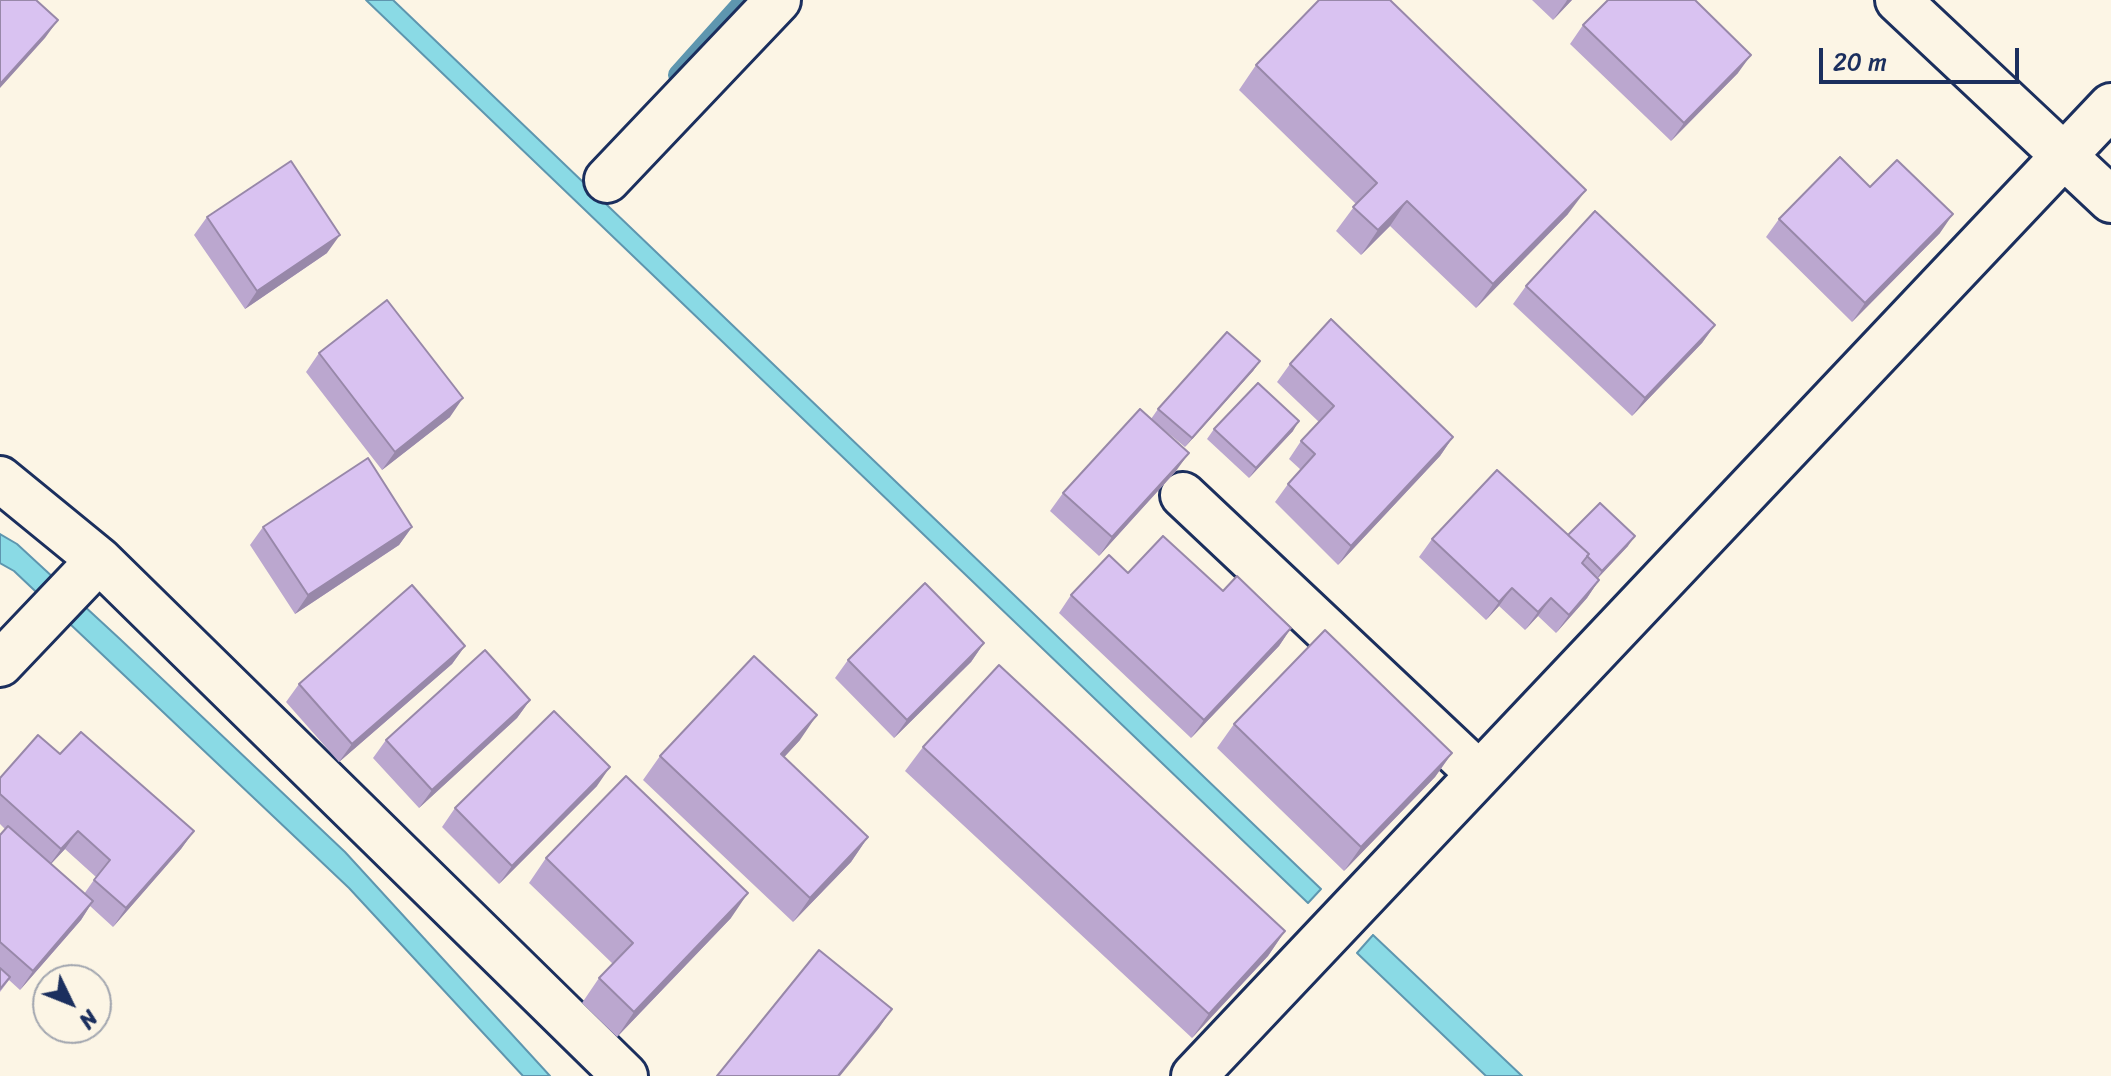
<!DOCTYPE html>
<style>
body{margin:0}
#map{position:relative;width:2111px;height:1076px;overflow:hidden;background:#fcf5e5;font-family:Sriracha,sans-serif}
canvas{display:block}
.north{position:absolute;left:32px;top:964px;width:80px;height:80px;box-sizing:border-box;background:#fcf5e5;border:2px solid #a2a6af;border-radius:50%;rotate:133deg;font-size:22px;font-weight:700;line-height:32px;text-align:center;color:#1b2f5e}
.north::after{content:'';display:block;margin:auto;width:28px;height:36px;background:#1b2f5e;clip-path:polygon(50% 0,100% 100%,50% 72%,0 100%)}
.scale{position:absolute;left:1819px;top:48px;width:200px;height:36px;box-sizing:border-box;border:4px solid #1b2f5e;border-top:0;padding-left:10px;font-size:24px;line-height:28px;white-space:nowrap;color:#1b2f5e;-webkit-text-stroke:6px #fcf5e5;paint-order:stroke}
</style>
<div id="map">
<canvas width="2111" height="1076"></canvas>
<div class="north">N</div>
<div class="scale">20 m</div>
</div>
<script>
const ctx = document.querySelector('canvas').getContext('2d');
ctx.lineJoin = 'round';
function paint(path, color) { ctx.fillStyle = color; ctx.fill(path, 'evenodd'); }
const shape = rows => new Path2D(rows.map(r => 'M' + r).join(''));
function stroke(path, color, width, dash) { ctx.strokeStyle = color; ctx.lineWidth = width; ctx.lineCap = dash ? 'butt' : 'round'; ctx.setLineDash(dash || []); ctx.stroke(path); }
const water = shape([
 [366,0,393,0,1321,889,1308,903,366,0],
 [0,534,17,544,121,640,345,852,550,1076,523,1076,349,888,14,571,0,563,0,534],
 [1373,935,1522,1076,1486,1076,1357,953,1373,935]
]);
const stream = shape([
 [678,75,745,0]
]);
const minor = shape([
 [1898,0,2111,200],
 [607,180,778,0],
 [0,479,99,560,625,1076],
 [1183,495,1479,774],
 [0,664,99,560],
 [1194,1076,2111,106]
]);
const wall = shape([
 [1532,0,1572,0,1553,20],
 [1583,25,1738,73,1671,141,1570,44],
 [1256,65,1568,214,1476,308,1390,226,1361,255,1336,231,1356,204,1239,90],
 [1870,187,1940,233,1852,322,1766,237,1779,219],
 [207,217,327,253,245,309,194,235],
 [1526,286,1715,325,1702,343,1632,416,1513,304],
 [319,353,450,417,382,470,306,372],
 [1260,361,1253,371,1185,447,1151,419,1158,409],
 [1290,364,1453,437,1440,456,1338,565,1275,502,1288,484,1301,470,1289,459,1301,441,1319,422,1277,382],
 [1214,429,1293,431,1249,478,1207,439],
 [1176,471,1099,556,1050,511,1063,493],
 [263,527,412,527,399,545,295,614,250,545],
 [1568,535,1628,546,1598,578,1599,580,1587,598,1556,633,1538,616,1525,630,1499,606,1486,620,1419,557,1432,539],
 [1128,573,1223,591,1291,628,1279,646,1191,738,1059,613,1071,595],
 [984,643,971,662,894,738,835,678,848,660],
 [465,646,452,664,339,762,286,702,299,684],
 [530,700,517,718,419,808,373,758,386,740],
 [1234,724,1452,753,1435,777,1344,871,1217,748],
 [800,740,784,757,868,837,851,862,793,922,643,780,660,756],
 [923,747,1285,931,1268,956,1192,1038,905,771],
 [60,754,194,831,181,849,113,927,90,906,81,920,20,990,9,980,0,992,0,835,5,829,0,824,0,778],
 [65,849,96,877,84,894,51,864],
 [597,786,499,884,442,827,455,808],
 [546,858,731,918,617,1037,582,1003,599,978,613,964,529,883]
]);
const shadedWall = shape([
 [1567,0,1572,0,1553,20,1566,2],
 [58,20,45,38,0,88,0,84],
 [1751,55,1738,73,1671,141,1684,123],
 [1586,190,1568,214,1476,308,1493,284],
 [1407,201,1390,226,1361,255,1378,230],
 [1953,214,1940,233,1852,322,1865,303],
 [340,235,327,253,245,309,257,291],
 [1715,325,1702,343,1632,416,1645,398],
 [1260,361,1253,371,1185,447,1192,438],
 [463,398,450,417,382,470,395,452],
 [1299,421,1293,431,1249,478,1256,468],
 [1453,437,1440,456,1338,565,1351,546],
 [1189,453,1176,471,1099,556,1112,537],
 [412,527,399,545,295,614,308,595],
 [1635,536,1628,546,1595,581,1602,571],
 [1599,580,1587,598,1556,633,1569,615],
 [1512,588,1499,606,1486,620,1499,602],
 [1551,598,1538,616,1525,630,1538,612],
 [1291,628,1279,646,1191,738,1204,720],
 [984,643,971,662,894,738,907,720],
 [465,646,452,664,339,762,352,744],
 [530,700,517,718,419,808,432,790],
 [817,715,800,740,764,779,781,754],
 [1452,753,1435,777,1344,871,1361,847],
 [610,767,597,786,499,884,512,866],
 [78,831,65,849,48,867,61,849],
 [194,831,181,849,113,927,126,908],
 [868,837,851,862,793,922,810,898],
 [748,893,731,918,617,1037,634,1012],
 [93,901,81,920,20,990,33,971],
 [1285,931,1268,956,1192,1038,1209,1014],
 [892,1009,879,1028,840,1076,838,1076]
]);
const building = shape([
 [0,0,36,0,58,20,0,84,0,0],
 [1319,0,1390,0,1586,190,1493,284,1407,201,1378,230,1353,207,1377,183,1256,65,1319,0],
 [1608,0,1695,0,1751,55,1684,123,1583,25,1608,0],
 [1840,157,1870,187,1897,160,1953,214,1865,303,1779,219,1840,157],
 [291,161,340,235,257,291,207,217,291,161],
 [1595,211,1715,325,1645,398,1526,286,1595,211],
 [387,300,463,398,395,452,319,353,387,300],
 [1331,319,1453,437,1351,546,1288,484,1315,454,1301,441,1334,406,1290,364,1331,319],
 [1227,332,1260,361,1192,438,1158,409,1227,332],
 [1258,383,1299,421,1256,468,1214,429,1258,383],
 [1140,409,1189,453,1112,537,1063,493,1140,409],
 [368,458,412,527,308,595,263,527,368,458],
 [1497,470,1589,554,1582,563,1599,580,1569,615,1551,598,1538,612,1512,588,1499,602,1432,539,1497,470],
 [1600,503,1635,536,1602,571,1587,556,1589,554,1568,535,1600,503],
 [1163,536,1223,591,1237,576,1291,628,1204,720,1071,595,1109,555,1128,573,1163,536],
 [925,583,984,643,907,720,848,660,925,583],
 [412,585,465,646,352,744,299,684,412,585],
 [1325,630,1452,753,1361,847,1234,724,1325,630],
 [485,650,530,700,432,790,386,740,485,650],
 [754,656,817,715,781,754,868,837,810,898,660,756,754,656],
 [999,665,1285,931,1209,1014,923,747,999,665],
 [554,711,610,767,512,866,455,808,554,711],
 [81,732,194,831,126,908,94,880,110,860,78,831,61,849,0,794,0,778,38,735,60,754,81,732],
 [626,776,748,893,634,1012,599,978,633,943,546,858,626,776],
 [8,826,93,901,33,971,0,942,0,835,8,826],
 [819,950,892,1009,838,1076,717,1076,819,950],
 [0,968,10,977,0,989,0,968]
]);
paint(water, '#8adae5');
stroke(water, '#5e96af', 2);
stroke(stream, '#5e96af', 20);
stroke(minor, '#1b2f5e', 50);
stroke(minor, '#fcf5e5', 44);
paint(wall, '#bba7cf');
paint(shadedWall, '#9888a9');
paint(building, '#d9c2f1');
stroke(building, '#9888a9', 2);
</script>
